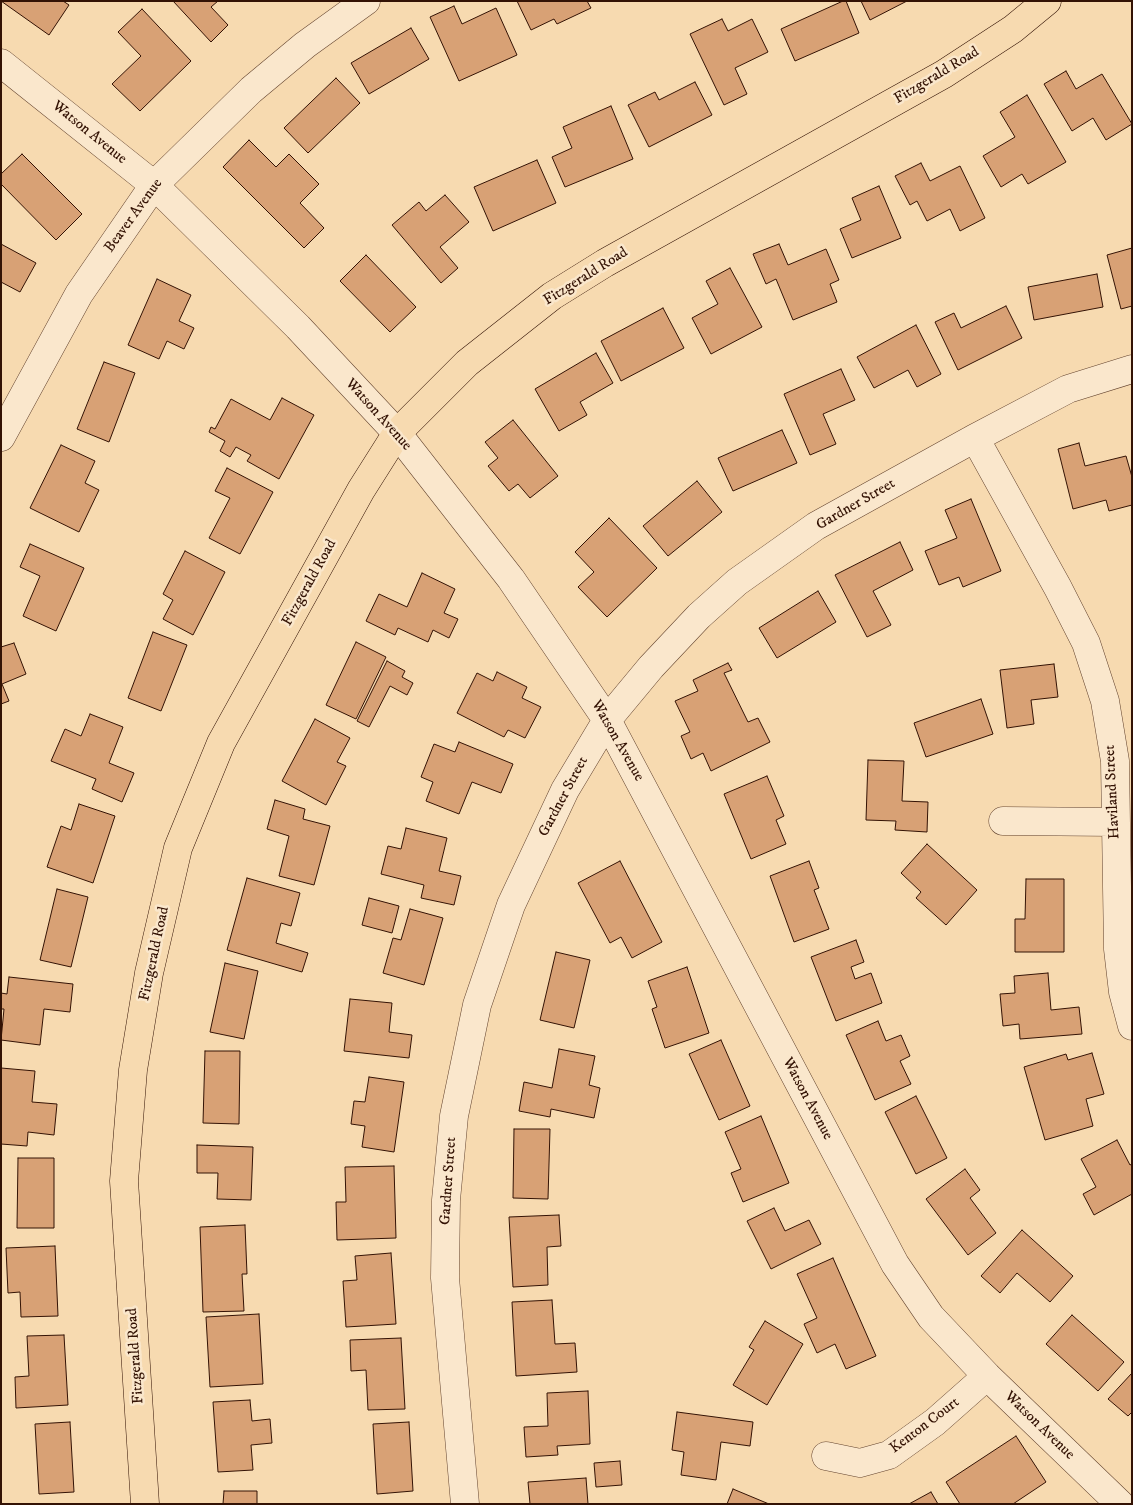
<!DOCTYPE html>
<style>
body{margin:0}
#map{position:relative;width:1133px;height:1505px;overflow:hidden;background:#f7dab0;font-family:"IM FELL DW Pica",serif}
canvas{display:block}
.frame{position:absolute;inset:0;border:2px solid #331204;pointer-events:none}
</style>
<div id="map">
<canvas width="1133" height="1505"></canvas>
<div class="frame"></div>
</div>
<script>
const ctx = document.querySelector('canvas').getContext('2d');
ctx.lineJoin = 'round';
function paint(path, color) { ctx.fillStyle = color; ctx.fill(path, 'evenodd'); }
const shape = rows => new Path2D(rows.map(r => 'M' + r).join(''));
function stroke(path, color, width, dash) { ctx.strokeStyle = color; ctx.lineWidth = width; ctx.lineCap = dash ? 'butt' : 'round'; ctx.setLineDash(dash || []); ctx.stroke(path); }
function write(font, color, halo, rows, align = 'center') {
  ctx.font = font + ' "IM FELL DW Pica",serif'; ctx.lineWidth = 5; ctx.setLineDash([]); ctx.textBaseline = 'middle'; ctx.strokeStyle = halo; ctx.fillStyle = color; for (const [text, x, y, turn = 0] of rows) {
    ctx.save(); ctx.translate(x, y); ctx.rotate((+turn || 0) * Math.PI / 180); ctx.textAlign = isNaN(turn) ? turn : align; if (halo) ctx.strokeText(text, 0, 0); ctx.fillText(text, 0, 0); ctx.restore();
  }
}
const building = shape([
 [1,1,63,1,69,5,49,35,1,1],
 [173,1,218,1,211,7,228,25,211,42,173,1],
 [517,1,587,1,591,8,557,24,554,19,531,30,517,1],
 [843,1,846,1,859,33,795,61,781,29,843,1],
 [861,1,907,1,870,20,861,1],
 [454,6,462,24,496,8,517,55,459,81,430,17,454,6],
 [142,9,191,61,140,111,112,84,141,56,118,32,142,9],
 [722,19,728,31,752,19,768,52,735,68,747,94,724,105,690,34,722,19],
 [411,28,429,59,369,94,351,63,411,28],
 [1066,71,1076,89,1102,74,1132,124,1106,140,1093,118,1072,131,1044,84,1066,71],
 [336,78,360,103,308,153,284,128,336,78],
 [695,82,712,115,649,147,628,105,655,92,659,100,695,82],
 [1027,95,1066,162,1028,184,1022,174,1001,187,983,156,1015,137,1000,112,1027,95],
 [611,106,633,159,565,187,552,157,572,148,563,127,611,106],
 [249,140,276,167,289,154,319,184,300,203,324,228,304,248,223,167,249,140],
 [22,154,82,214,56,240,1,184,1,174,22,154],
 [537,160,556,203,493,231,474,187,537,160],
 [921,163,930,181,960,166,985,218,960,231,950,209,927,221,917,201,910,205,895,176,921,163],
 [879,186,901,238,852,258,840,229,861,220,852,198,879,186],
 [445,195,469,222,440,247,458,268,441,283,392,225,419,202,426,211,445,195],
 [1,244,36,263,20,292,1,282,1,244],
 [779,244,788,265,826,249,839,280,830,284,837,302,793,320,776,279,766,284,753,254,779,244],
 [1132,248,1132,306,1121,309,1107,255,1132,248],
 [366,255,416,307,390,332,340,281,366,255],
 [730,268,762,327,711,354,692,318,718,304,706,281,730,268],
 [1097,274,1103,307,1034,320,1028,287,1097,274],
 [157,279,191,295,179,321,194,328,184,349,167,341,159,359,128,345,157,279],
 [1006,306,1022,338,958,370,935,322,954,313,961,328,1006,306],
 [663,308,684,348,621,381,601,341,663,308],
 [916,325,941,374,917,387,908,370,874,388,857,357,916,325],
 [596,353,613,383,580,402,587,415,559,431,535,389,596,353],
 [104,362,135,373,109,442,77,429,104,362],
 [841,369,855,400,823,414,836,444,810,455,784,394,841,369],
 [282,398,314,415,279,479,247,461,251,455,236,447,230,457,220,451,225,441,209,432,211,427,215,429,231,399,270,420,282,398],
 [513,420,558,476,530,498,518,484,509,491,488,466,498,458,485,442,513,420],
 [782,430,797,463,733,491,718,458,782,430],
 [1079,443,1085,466,1126,456,1132,477,1132,505,1109,511,1106,500,1073,509,1058,449,1079,443],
 [61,445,95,461,85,483,99,490,79,532,30,508,61,445],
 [227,468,273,492,240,554,209,538,230,498,215,491,227,468],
 [697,481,722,512,668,556,643,526,697,481],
 [971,499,1001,571,963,587,959,577,939,585,925,551,957,538,945,510,971,499],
 [609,518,657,568,607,617,578,587,594,572,575,552,609,518],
 [900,542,913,570,873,591,891,625,867,637,835,575,900,542],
 [30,544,84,568,56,631,23,616,40,576,20,567,30,544],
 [185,551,225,572,193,635,163,619,173,600,163,594,185,551],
 [422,573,455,589,444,613,458,619,449,638,433,630,428,642,398,628,395,635,366,621,379,594,407,607,422,573],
 [818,591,836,622,777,658,759,628,818,591],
 [153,632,187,645,161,711,128,698,153,632],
 [356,642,386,657,356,719,326,705,356,642],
 [14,643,26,674,2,684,9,701,1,704,1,647,14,643],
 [387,661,405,671,402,677,413,683,407,695,390,686,369,727,357,721,387,661],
 [728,663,732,670,724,673,748,722,758,718,770,742,711,771,703,753,691,759,681,736,690,732,675,701,698,691,693,680,728,663],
 [1054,664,1058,697,1031,700,1034,724,1007,728,1000,670,1054,664],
 [497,672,527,687,522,698,541,707,525,738,508,730,504,737,457,713,477,673,493,681,497,672],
 [981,699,993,734,926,757,914,723,981,699],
 [90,714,123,727,109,763,134,773,122,802,92,789,96,779,51,761,65,729,81,736,90,714],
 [315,719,350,738,337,762,346,766,326,805,282,781,315,719],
 [459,742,513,764,501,793,472,782,459,814,426,801,433,782,421,777,434,744,455,752,459,742],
 [868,760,904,761,902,801,928,802,927,832,895,830,896,821,866,820,868,760],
 [767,776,784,816,776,820,786,844,751,859,724,794,767,776],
 [275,800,305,809,303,819,330,826,314,885,279,876,289,836,267,829,275,800],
 [79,804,115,816,93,883,47,867,61,826,71,830,79,804],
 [406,828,447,838,439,871,461,876,454,905,421,898,424,885,381,874,388,846,401,849,406,828],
 [927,844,977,890,946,925,916,898,921,892,901,873,927,844],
 [620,861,662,942,632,958,621,937,610,943,578,883,620,861],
 [809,861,819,888,814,890,829,929,794,942,770,876,809,861],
 [247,878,300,893,291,926,281,923,276,943,308,953,302,972,227,950,247,878],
 [1026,879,1064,879,1064,952,1015,952,1015,919,1025,919,1026,879],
 [57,889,88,897,71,967,40,960,57,889],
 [369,898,399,906,392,933,362,925,369,898],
 [410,909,443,918,424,985,383,973,393,938,401,940,410,909],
 [856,940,864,962,851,967,855,979,871,973,882,1003,836,1021,811,957,856,940],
 [556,952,590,960,574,1028,540,1020,556,952],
 [225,963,258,971,244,1039,210,1032,225,963],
 [687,967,709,1033,665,1048,652,1009,657,1007,648,981,687,967],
 [1048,973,1051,1010,1079,1007,1082,1034,1020,1039,1019,1024,1003,1026,1000,994,1015,993,1014,976,1048,973],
 [9,977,73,984,70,1012,44,1009,40,1045,1,1040,4,1009,1,1009,1,993,7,994,9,977],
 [350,999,392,1003,389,1032,412,1035,409,1058,344,1051,350,999],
 [878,1021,886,1041,901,1035,910,1056,900,1061,911,1084,875,1100,846,1035,878,1021],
 [721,1040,750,1106,719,1120,689,1054,721,1040],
 [559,1049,595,1056,589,1085,600,1088,594,1118,551,1109,550,1117,519,1111,524,1082,552,1088,559,1049],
 [205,1051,240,1051,239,1124,203,1123,205,1051],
 [1092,1053,1104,1094,1086,1099,1093,1126,1045,1140,1024,1067,1066,1054,1068,1060,1092,1053],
 [1,1068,35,1071,32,1102,57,1104,54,1135,28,1132,27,1146,1,1144,1,1068],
 [369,1077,404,1082,394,1152,362,1147,365,1126,351,1124,354,1101,365,1102,369,1077],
 [916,1096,947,1158,916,1174,885,1112,916,1096],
 [761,1116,789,1183,743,1202,731,1173,741,1169,725,1132,761,1116],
 [514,1129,550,1129,548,1199,513,1198,514,1129],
 [1117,1140,1130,1165,1132,1164,1132,1194,1094,1215,1083,1194,1096,1187,1081,1159,1117,1140],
 [197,1145,253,1147,251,1200,217,1199,218,1173,197,1173,197,1145],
 [18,1158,54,1158,54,1228,17,1228,18,1158],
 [394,1166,396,1238,337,1240,336,1202,346,1202,345,1167,394,1166],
 [965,1169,980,1190,970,1198,996,1233,968,1255,926,1199,965,1169],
 [774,1208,785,1231,809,1220,821,1244,771,1269,747,1221,774,1208],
 [559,1215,561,1246,547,1247,548,1285,513,1287,509,1217,559,1215],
 [245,1225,247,1274,242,1274,244,1311,203,1312,200,1227,245,1225],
 [1022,1230,1073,1276,1050,1302,1017,1273,1000,1293,981,1276,1022,1230],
 [55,1246,58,1316,21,1317,20,1292,8,1293,6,1248,55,1246],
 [391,1253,396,1324,346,1327,343,1281,357,1280,355,1256,391,1253],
 [833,1258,876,1356,846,1369,835,1344,817,1353,804,1324,817,1318,797,1274,833,1258],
 [552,1300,555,1344,575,1343,577,1372,516,1376,512,1302,552,1300],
 [259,1314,263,1384,210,1387,206,1317,259,1314],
 [1072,1315,1124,1362,1098,1391,1046,1344,1072,1315],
 [765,1321,803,1344,767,1405,733,1385,754,1350,749,1347,765,1321],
 [64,1335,68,1405,16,1408,15,1377,29,1376,27,1336,64,1335],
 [401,1338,405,1409,368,1410,366,1370,351,1371,350,1340,401,1338],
 [1132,1373,1132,1412,1128,1416,1108,1399,1132,1373],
 [588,1391,590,1444,557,1446,558,1455,526,1457,524,1427,548,1426,547,1393,588,1391],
 [250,1400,252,1421,270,1419,272,1443,251,1445,253,1470,218,1472,213,1402,250,1400],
 [677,1412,753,1422,750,1446,721,1442,716,1480,681,1475,684,1452,672,1450,677,1412],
 [70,1422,74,1492,39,1494,35,1424,70,1422],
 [409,1422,413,1491,377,1494,373,1424,409,1422],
 [1016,1436,1046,1482,1013,1504,960,1504,946,1482,1016,1436],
 [620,1461,622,1485,596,1487,594,1463,620,1461],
 [586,1478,588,1504,530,1504,528,1482,586,1478],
 [733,1489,769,1504,727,1504,733,1489],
 [224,1491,257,1491,257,1504,223,1504,224,1491],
 [931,1492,938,1504,909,1504,931,1492]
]);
const minor = shape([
 [1,63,154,185,298,327,397,433,511,579,607,720,895,1264,931,1317,987,1376,1120,1504],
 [1,437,79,294,154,185,251,90,305,45,366,1],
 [975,438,1058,588,1086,643,1105,701,1115,761,1118,949,1123,992,1132,1026],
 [1003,821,1116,822],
 [826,1456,860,1463,889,1455,935,1422,987,1376],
 [465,1504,445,1278,446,1200,454,1116,477,1005,511,905,565,790,607,720,651,667,699,616,737,582,816,526,975,438,1068,389,1132,369]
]);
const major = shape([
 [145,1504,124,1181,133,1070,149,973,178,848,221,743,361,490,397,433,467,363,552,296,605,263,944,74,1013,29,1047,1]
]);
const streetNames = [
 ["Fitzgerald Road",937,76,-31],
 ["Watson Avenue",89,133,39],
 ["Beaver Avenue",134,216,-54],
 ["Fitzgerald Road",586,277,-32],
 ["Watson Avenue",378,415,48],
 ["Gardner Street",856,505,-30],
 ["Fitzgerald Road",310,583,-61],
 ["Watson Avenue",617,741,60],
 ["Haviland Street",1113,792,-93],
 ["Gardner Street",564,797,-62],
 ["Fitzgerald Road",155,954,-78],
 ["Watson Avenue",807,1099,62],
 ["Gardner Street",449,1181,-86],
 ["Fitzgerald Road",136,1356,-94],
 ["Kenton Court",925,1426,-37],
 ["Watson Avenue",1039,1426,44]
];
paint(building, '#d8a175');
stroke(building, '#331204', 1);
stroke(minor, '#64442f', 29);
stroke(major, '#331204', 29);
stroke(minor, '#fae7cc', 28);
stroke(major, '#f7dab0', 28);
write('15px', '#331204', '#fae7cc', streetNames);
</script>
